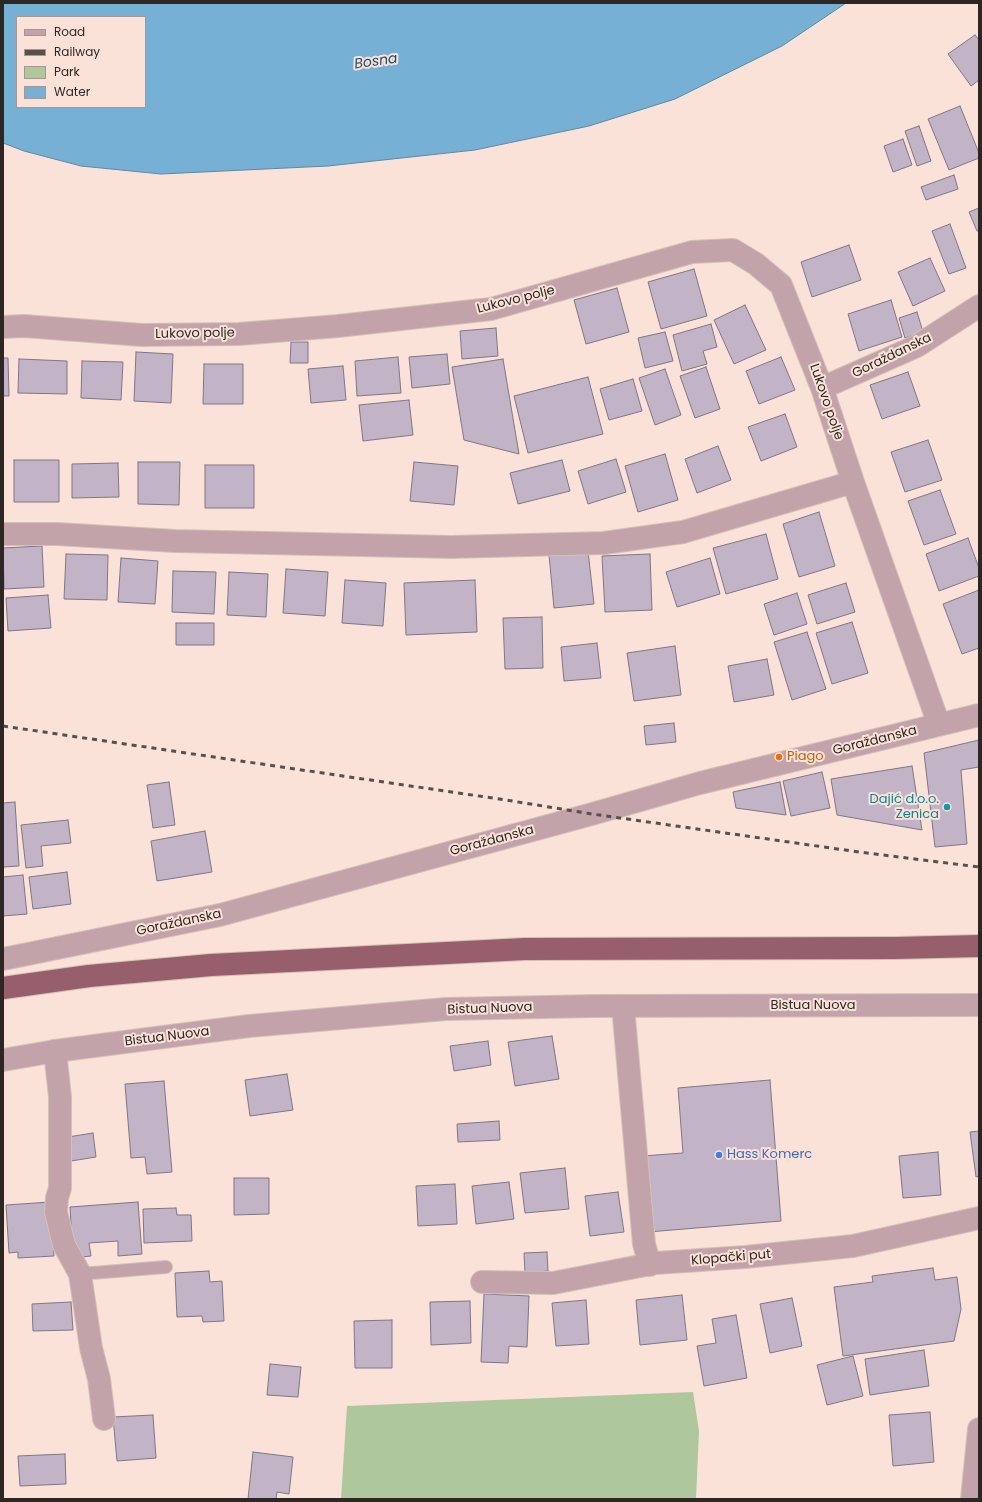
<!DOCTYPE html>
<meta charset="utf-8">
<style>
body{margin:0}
#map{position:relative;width:982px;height:1502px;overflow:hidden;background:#fae2d9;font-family:Poppins,sans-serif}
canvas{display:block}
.frame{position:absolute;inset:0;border:4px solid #2e2622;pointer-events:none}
.legend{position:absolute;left:16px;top:16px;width:130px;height:92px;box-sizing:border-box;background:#fae2d9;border:1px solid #a89790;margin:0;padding:5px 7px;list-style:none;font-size:12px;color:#2e2622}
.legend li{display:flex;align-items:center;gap:8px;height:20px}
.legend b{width:20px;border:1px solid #a89790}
</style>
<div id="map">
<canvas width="982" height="1502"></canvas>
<div class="frame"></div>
<ul class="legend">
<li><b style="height:5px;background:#c2a3a9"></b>Road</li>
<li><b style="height:5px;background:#5a4f4a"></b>Railway</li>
<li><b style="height:11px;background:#aec79c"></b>Park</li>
<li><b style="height:11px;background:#76b1d5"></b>Water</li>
</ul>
</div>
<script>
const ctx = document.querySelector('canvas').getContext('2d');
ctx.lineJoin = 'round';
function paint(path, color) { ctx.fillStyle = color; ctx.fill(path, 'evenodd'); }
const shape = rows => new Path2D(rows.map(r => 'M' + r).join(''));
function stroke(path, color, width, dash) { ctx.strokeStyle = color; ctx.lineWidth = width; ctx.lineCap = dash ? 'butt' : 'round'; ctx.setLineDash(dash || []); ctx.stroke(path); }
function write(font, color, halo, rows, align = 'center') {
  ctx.font = font + ' Poppins,sans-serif'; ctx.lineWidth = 4; ctx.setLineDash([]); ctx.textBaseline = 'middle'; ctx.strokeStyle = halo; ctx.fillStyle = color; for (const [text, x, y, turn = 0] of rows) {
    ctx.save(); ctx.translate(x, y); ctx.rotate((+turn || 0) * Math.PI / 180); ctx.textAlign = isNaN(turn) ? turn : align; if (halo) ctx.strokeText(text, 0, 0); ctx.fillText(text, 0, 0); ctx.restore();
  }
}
const green = shape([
 [693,1392,699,1431,696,1499,341,1499,347,1406]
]);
const water = shape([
 [3,3,846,3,782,46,675,99,589,126,475,150,328,166,161,174,81,166,24,151,3,143,3,3],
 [17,17,145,17,145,107,17,107,17,17]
]);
const building = shape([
 [975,35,979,40,979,80,971,86,948,54,975,35],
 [960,106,979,153,979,158,949,170,928,119,960,106],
 [919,126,931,161,917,166,905,131,919,126],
 [903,139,912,165,893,172,884,146,903,139],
 [954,175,958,189,926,200,921,187,954,175],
 [979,208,979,231,977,231,969,212,979,208],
 [950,224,966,268,949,274,932,231,950,224],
 [849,245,861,280,812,297,801,262,849,245],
 [930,258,945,291,913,306,898,272,930,258],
 [694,269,707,316,661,329,648,282,694,269],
 [617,288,629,332,586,344,574,300,617,288],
 [891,300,902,337,859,351,848,314,891,300],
 [745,305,766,350,734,364,714,320,745,305],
 [917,312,923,332,905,338,899,318,917,312],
 [711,324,717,347,703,351,707,364,682,371,673,335,711,324],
 [496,328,498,356,462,359,460,331,496,328],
 [665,332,673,361,645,368,638,338,665,332],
 [291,342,308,342,308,363,290,363,291,342],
 [136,352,173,354,171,403,134,401,136,352],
 [447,354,450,384,412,388,409,357,447,354],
 [398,357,401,393,357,396,355,361,398,357],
 [781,357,795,390,759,404,746,371,781,357],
 [3,358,8,358,9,396,3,396,3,358],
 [19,359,67,361,67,394,18,393,19,359],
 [503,359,519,454,464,440,452,367,503,359],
 [82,361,123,362,121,400,81,398,82,361],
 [204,364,243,364,243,404,203,404,204,364],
 [343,366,346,400,311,403,308,369,343,366],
 [706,367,720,409,695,418,680,376,706,367],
 [665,369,681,415,655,425,639,378,665,369],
 [908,372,920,406,882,419,870,385,908,372],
 [588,377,603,434,528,453,514,396,588,377],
 [633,379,642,411,609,420,600,389,633,379],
 [409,400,413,435,363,441,359,405,409,400],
 [785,414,797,447,761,461,748,427,785,414],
 [928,440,942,480,905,492,891,452,928,440],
 [718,446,731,480,697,493,685,459,718,446],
 [665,454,678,500,638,512,625,466,665,454],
 [616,459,626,492,588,504,578,471,616,459],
 [14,460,59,460,59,502,14,502,14,460],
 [562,460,570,491,518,504,510,473,562,460],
 [138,462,180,462,179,505,138,504,138,462],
 [414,462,458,466,454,505,410,501,414,462],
 [118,463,119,497,72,498,72,464,118,463],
 [205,465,254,465,254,508,205,508,205,465],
 [940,490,956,534,924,545,908,501,940,490],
 [819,512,835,566,799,577,783,524,819,512],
 [766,534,778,579,726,594,713,548,766,534],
 [968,538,979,568,979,576,939,591,926,554,968,538],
 [42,546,44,587,4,589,3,548,42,546],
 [588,551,594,604,554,608,549,555,588,551],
 [66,554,108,555,107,600,64,599,66,554],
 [650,554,652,610,605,612,602,556,650,554],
 [121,558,158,561,155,604,118,602,121,558],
 [710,558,720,594,677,607,666,572,710,558],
 [286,569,328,572,325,616,283,613,286,569],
 [173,571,216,572,214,614,172,612,173,571],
 [229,572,268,574,266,617,227,615,229,572],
 [345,580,386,583,383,626,342,623,345,580],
 [475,580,477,632,406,635,404,583,475,580],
 [846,583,855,612,817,624,808,595,846,583],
 [979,590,979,648,962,654,943,604,979,590],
 [797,593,807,624,774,635,764,604,797,593],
 [48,595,51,628,8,631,6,598,48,595],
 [542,617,543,668,505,669,503,618,542,617],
 [852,622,868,673,832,684,816,633,852,622],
 [176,623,214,623,214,645,176,645,176,623],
 [807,632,826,689,792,700,774,642,807,632],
 [597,643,601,678,564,681,561,647,597,643],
 [675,646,681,695,634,701,627,653,675,646],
 [767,659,774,695,734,702,728,666,767,659],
 [674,723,676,742,646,745,644,726,674,723],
 [979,740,979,767,961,770,967,844,935,847,924,753,979,740],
 [912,766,922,830,837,815,831,779,912,766],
 [822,772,830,808,791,816,783,781,822,772],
 [169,782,175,825,153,828,147,785,169,782],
 [780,782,786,815,736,808,733,792,780,782],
 [15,802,19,866,3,867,3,803,15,802],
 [68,820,71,843,41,846,43,866,26,868,21,825,68,820],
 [205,831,212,872,157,881,151,841,205,831],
 [67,872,71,904,33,909,29,877,67,872],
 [23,875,27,914,3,916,3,877,23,875],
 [552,1036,559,1079,515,1086,508,1042,552,1036],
 [488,1041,491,1065,454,1071,450,1046,488,1041],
 [287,1074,293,1110,250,1116,245,1080,287,1074],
 [770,1080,781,1221,648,1232,642,1156,683,1153,678,1088,770,1080],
 [164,1081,172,1172,147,1174,145,1157,131,1158,125,1084,164,1081],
 [499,1121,500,1140,458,1142,457,1124,499,1121],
 [979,1131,979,1176,976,1177,970,1132,979,1131],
 [93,1133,96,1157,71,1161,68,1137,93,1133],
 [938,1152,941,1195,903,1198,899,1156,938,1152],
 [565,1168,569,1209,525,1213,520,1173,565,1168],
 [234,1178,269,1178,269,1214,234,1215,234,1178],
 [509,1182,514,1219,476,1224,472,1186,509,1182],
 [455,1184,457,1224,418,1226,416,1186,455,1184],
 [618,1192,624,1232,590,1236,585,1196,618,1192],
 [50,1202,54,1256,18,1258,18,1252,9,1253,6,1205,50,1202],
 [138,1202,142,1254,118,1256,118,1241,89,1243,91,1256,73,1258,70,1207,138,1202],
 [176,1208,177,1215,191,1215,192,1241,144,1243,143,1209,176,1208],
 [547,1252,548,1271,525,1273,524,1253,547,1252],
 [933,1268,935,1280,957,1277,961,1309,954,1341,843,1356,834,1287,873,1282,872,1276,933,1268],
 [209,1271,210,1282,222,1281,224,1321,203,1322,202,1316,177,1317,175,1273,209,1271],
 [484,1294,529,1296,527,1347,509,1346,508,1363,481,1362,484,1294],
 [682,1295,687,1340,640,1345,636,1300,682,1295],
 [792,1298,802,1346,770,1353,760,1304,792,1298],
 [586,1300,589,1344,556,1346,552,1303,586,1300],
 [470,1301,471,1343,431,1345,430,1302,470,1301],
 [71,1302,73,1330,33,1331,32,1304,71,1302],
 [736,1315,747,1378,704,1386,697,1346,716,1343,712,1319,736,1315],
 [392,1320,392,1368,355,1368,354,1321,392,1320],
 [924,1350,929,1386,870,1395,865,1359,924,1350],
 [853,1356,863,1396,827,1405,817,1365,853,1356],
 [270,1364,301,1367,298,1397,267,1395,270,1364],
 [930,1412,934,1462,893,1466,889,1415,930,1412],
 [153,1415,156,1458,117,1461,113,1417,153,1415],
 [253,1452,293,1457,289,1494,277,1492,276,1499,248,1499,253,1452],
 [65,1454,66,1484,20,1486,18,1456,65,1454]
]);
const service = shape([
 [80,1274,166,1267]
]);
const minor = shape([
 [3,327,24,326,142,335,239,334,338,326,491,309,692,252,733,250,756,264,781,285,822,388,853,482,939,725],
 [822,388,917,346,979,306],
 [3,534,57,534,175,541,451,547,604,543,683,532,853,482],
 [3,959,220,915,592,814,700,783,979,715],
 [623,1006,644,1244,650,1265],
 [55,1051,60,1097,60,1188,57,1198,56,1212,64,1245,80,1274,91,1348,99,1379,104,1419],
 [482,1282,553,1283,656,1263,745,1257,853,1246,979,1218],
 [972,1499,979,1429]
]);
const tertiary = shape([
 [3,1060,55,1051,249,1026,446,1009,595,1006,979,1005]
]);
const trunk = shape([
 [3,988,89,976,211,965,525,949,895,948,979,946]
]);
const rail = shape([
 [3,726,506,800,592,814,859,852,979,867]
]);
const markers = [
 [779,757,4,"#e8710a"],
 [947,807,4,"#0f9aa8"],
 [719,1155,4,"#3f7fe0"]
];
const streetNames = [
 ["Lukovo polje",516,300,-14],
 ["Lukovo polje",195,334,-1],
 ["Goraždanska",892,356,-26],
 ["Lukovo polje",826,402,71],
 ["Goraždanska",875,741,-14],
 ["Goraždanska",492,841,-15],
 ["Goraždanska",179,923,-12],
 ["Bistua Nuova",813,1006],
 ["Bistua Nuova",490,1009,-2],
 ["Bistua Nuova",167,1037,-7],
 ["Klopački put",731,1258,-5]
];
const foodNames = [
 ["Piago",787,757]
];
const cultureNames = [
 ["Dajić d.o.o.",939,800],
 ["Zenica",939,815]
];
const shopNames = [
 ["Hass Komerc",727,1155]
];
const waterNames = [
 ["Bosna",376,62,-8]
];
paint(green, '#aec79c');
paint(water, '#76b1d5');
stroke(water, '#60879f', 1);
paint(building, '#c2b4c6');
stroke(building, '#817485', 1);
stroke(service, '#d5c0b8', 14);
stroke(minor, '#d5c0b8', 24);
stroke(tertiary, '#d5c0b8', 24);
stroke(trunk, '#d5c0b8', 24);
stroke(service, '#c2a3a9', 12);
stroke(minor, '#c2a3a9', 22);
stroke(tertiary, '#c2a3a9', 22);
stroke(trunk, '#975e6c', 22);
stroke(rail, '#5a4f4a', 3, [5, 5]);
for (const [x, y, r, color] of markers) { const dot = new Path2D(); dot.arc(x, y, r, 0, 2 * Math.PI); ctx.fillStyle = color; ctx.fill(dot); stroke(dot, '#fae2d9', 1.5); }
write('13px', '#2e2622', '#fae2d9', streetNames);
write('13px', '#c56008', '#fae2d9', foodNames, 'left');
write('13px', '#0d838f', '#fae2d9', cultureNames, 'right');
write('13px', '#366cbe', '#fae2d9', shopNames, 'left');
write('italic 14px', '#1e4e67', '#fae2d9', waterNames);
</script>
